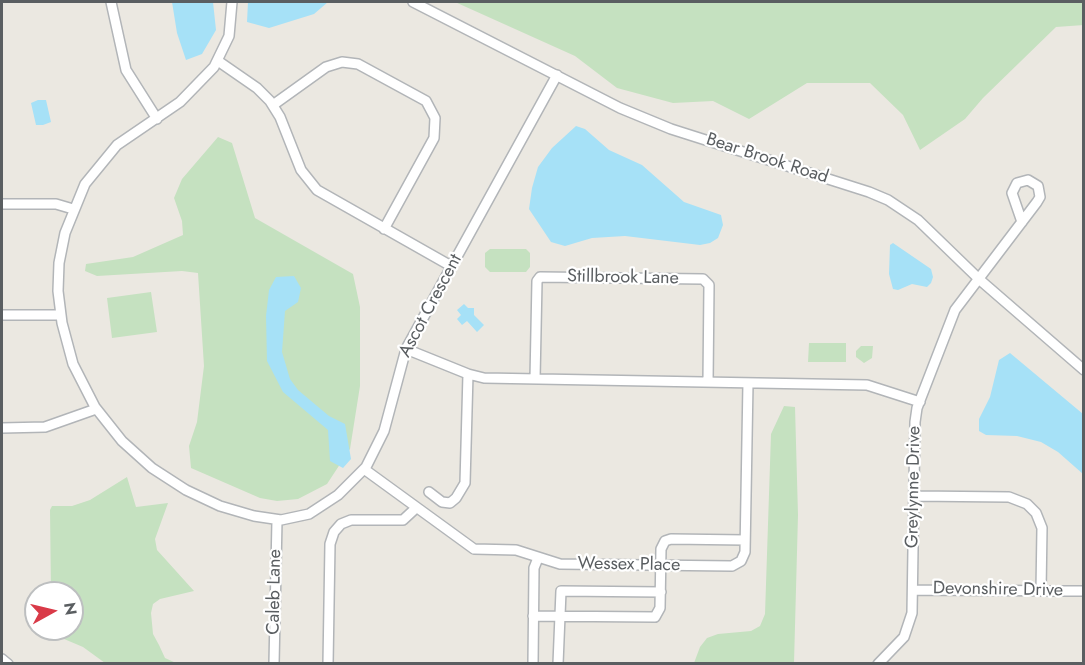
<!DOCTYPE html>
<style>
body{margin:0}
#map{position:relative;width:1085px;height:665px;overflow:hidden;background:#ebe8e1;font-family:Jost,sans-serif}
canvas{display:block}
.frame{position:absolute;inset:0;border:3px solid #5a5e61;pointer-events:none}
.north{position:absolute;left:24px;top:581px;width:60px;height:60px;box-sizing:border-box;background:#fff;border:2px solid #bdbfc0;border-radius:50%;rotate:82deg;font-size:16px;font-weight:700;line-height:24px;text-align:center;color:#5a5e61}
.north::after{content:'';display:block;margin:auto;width:21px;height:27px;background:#d93a48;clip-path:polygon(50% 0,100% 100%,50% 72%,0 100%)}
</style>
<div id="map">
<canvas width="1085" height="665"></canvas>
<div class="frame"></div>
<div class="north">N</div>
</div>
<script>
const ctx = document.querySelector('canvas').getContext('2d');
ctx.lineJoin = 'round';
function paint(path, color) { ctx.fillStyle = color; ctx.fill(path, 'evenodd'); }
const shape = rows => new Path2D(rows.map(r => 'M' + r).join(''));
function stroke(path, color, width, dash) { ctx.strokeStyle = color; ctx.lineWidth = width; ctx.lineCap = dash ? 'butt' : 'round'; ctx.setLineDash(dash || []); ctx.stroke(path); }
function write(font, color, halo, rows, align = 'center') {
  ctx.font = font + ' Jost,sans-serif'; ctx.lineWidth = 4.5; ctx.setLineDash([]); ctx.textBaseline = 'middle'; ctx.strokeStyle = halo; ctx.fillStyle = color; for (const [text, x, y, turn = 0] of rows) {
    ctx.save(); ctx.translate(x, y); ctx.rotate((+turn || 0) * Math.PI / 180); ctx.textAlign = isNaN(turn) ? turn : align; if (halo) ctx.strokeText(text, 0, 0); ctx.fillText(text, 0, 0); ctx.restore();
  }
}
const green = shape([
 [455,2,1083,2,1084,25,1056,27,983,98,965,119,920,150,903,115,870,83,807,83,749,119,713,101,673,103,617,88,575,56],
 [218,137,232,143,255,218,353,274,360,307,360,386,350,449,327,484,298,499,277,501,260,498,191,468,189,446,197,422,204,366,198,273,182,271,97,276,85,271,86,264,133,257,183,235,182,221,174,198,182,179],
 [490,249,526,249,530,253,530,267,526,272,490,272,485,267,485,253],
 [151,292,157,332,112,338,107,298],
 [809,343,846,343,846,362,808,362],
 [861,346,873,346,872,358,864,363,856,357,856,351],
 [784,406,795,407,798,515,794,663,694,663,700,647,707,638,718,634,751,631,760,626,765,614,771,434],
 [127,477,136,507,168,503,155,539,157,550,194,591,160,599,153,604,151,613,153,634,159,645,165,658,176,663,105,663,83,647,57,636,53,629,72,629,72,593,51,593,50,510,52,506,72,506,90,500]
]);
const water = shape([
 [172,2,213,2,216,30,202,54,186,60,177,33],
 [248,2,328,2,314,14,269,28,247,22],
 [38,100,46,100,51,122,43,125,36,125,31,103],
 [576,126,585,129,609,150,642,165,684,202,721,215,723,225,718,238,710,243,700,245,625,236,592,238,565,246,551,242,529,209,532,188,538,167,552,148],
 [893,243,931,269,933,277,931,283,927,287,912,284,898,290,893,289,889,274,890,245],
 [294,276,301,288,298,302,285,311,282,352,290,379,298,390,329,416,345,424,351,459,343,468,330,461,328,430,283,392,267,361,266,316,269,290,276,277],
 [464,304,468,308,474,308,474,315,484,325,477,332,467,321,462,325,457,319,461,315,457,310],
 [1010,353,1083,414,1083,474,1058,452,1041,442,1017,436,986,435,979,431,979,419,990,397,999,360]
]);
const street = shape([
 [111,2,126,70,157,119],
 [232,2,229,36,214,67,180,102,117,145,85,184,65,233,59,263,58,291,62,323,73,364,95,407,122,441,152,468,186,490,220,506,254,516,281,520,309,514,338,495,366,467,384,431,406,349,557,75],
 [413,2,620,108,671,129,869,192,888,200,918,220,980,280,1084,370],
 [218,61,257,88,270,101,280,117,301,170,317,190,451,266],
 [273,105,326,67,342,62,358,64,426,101,435,118,434,138,384,229],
 [2,204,56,204,73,209],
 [2,315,61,315],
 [406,349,468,374,484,378,867,385,920,402],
 [535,379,537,281,540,277,703,279,709,285,708,382],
 [2,428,45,427,96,409],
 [364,469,474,549,516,550,560,564,732,566,741,561,745,552,748,383],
 [429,492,442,502,450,503,456,498,465,483,468,374],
 [914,496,1009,497,1027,504,1036,513,1042,528,1041,591],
 [913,590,1084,591],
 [533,616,655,617,660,608,661,549,665,541,671,539,745,540],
 [2,659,8,664],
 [274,664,277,520],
 [328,664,330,544,334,532,341,524,351,520,403,520,416,508],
 [533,664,534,568,538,558],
 [558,664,561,591,661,592],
 [878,664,904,637,912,613,915,422,917,408,955,310,1037,202,1040,197,1038,186,1028,180,1017,183,1012,193,1022,222]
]);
const streetNames = [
 ["Bear Brook Road",767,159,18],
 ["Stillbrook Lane",623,278,1],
 ["Ascot Crescent",431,306,-62],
 ["Greylynne Drive",914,487,-89],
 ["Wessex Place",629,565,1],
 ["Devonshire Drive",998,590,1],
 ["Caleb Lane",275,592,-89]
];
paint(green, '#c5e1c0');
paint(water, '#a6e1f7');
stroke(street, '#b2b5b8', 12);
stroke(street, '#fff', 9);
write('18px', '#5a5e61', '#fff', streetNames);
</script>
